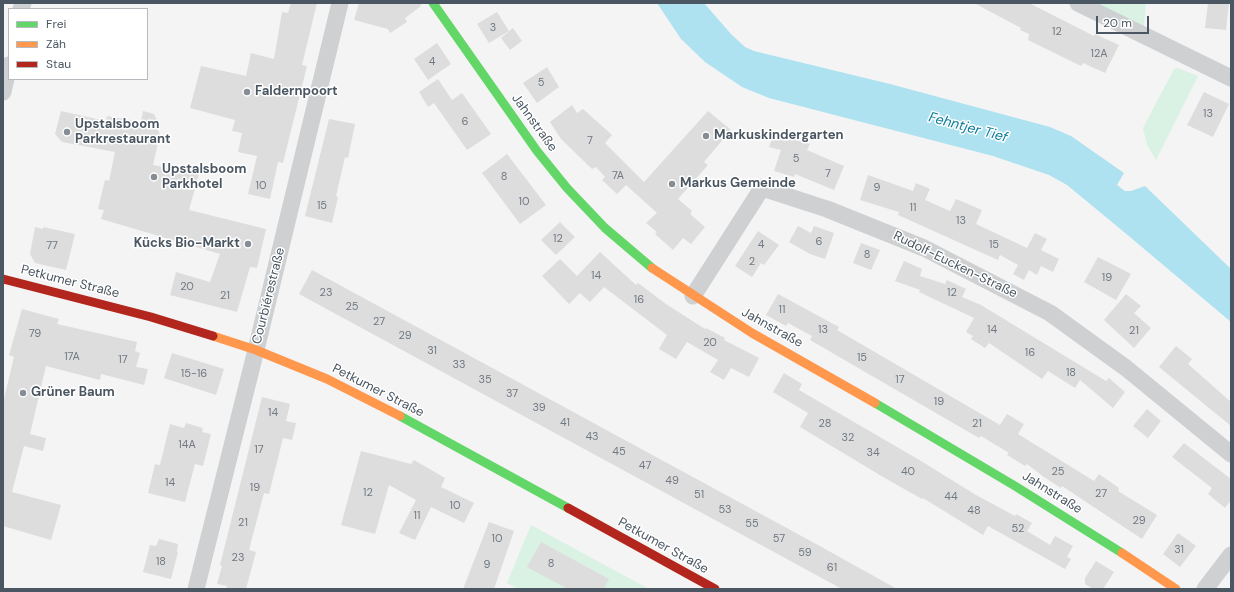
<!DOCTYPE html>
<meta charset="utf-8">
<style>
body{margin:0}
#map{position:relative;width:1234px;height:592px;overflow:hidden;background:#f4f4f4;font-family:"DM Sans",sans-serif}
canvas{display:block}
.frame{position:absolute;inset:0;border:4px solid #4a5661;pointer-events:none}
.legend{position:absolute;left:8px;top:8px;width:140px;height:72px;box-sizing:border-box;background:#fff;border:1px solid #b7bbc0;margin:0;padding:5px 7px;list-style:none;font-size:12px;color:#4a5661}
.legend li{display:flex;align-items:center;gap:8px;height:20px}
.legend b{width:20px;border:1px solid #b7bbc0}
.scale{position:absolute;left:1096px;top:16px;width:53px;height:18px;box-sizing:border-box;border:2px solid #4a5661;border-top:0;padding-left:5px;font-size:12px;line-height:14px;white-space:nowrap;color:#4a5661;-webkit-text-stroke:3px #fff;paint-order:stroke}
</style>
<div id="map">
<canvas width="1234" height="592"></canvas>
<div class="frame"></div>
<ul class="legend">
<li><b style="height:5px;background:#63d668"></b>Frei</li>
<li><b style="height:5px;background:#ff974d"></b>Zäh</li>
<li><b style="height:5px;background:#b3261e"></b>Stau</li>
</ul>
<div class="scale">20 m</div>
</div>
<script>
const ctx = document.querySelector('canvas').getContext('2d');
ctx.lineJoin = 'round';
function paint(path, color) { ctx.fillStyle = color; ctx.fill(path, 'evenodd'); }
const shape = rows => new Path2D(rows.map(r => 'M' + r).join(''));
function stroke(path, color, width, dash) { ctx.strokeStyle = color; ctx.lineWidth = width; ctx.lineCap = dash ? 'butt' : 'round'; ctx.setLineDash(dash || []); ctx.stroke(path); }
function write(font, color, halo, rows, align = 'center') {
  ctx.font = font + ' "DM Sans",sans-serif'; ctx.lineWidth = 3; ctx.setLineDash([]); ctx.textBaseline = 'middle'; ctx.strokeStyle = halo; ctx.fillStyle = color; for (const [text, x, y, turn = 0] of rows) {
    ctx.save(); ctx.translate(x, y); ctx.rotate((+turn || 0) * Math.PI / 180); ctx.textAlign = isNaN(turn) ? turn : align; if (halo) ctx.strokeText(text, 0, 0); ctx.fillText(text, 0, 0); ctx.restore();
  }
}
const green = shape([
 [1078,3,1146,3,1143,36],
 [1178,68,1198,76,1156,160,1147,145,1143,128,1174,69],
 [531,525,649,589,519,589,507,583]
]);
const water = shape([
 [657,3,704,3,731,34,745,47,754,51,890,84,1050,127,1071,136,1124,173,1117,185,1125,191,1131,191,1145,186,1231,269,1231,322,1124,232,1067,185,1049,175,993,156,769,98,742,87,705,62,681,39]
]);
const building = shape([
 [291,3,317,3,302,65,307,66,283,163,278,162,270,199,248,194,257,156,238,152,242,133,232,131,235,120,190,108,201,66,246,76,251,53,274,59,282,12,288,13],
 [359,3,421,3,421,6,405,18,407,22,390,33,388,29,354,20],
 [974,3,1029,3,1094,36,1095,34,1119,45,1105,73,1083,63,1081,66,1028,40,1029,34,1020,30,1021,28],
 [1208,3,1229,3,1226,30,1205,28],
 [497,12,509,31,489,43,477,24],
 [513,28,522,41,510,50,501,38],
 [437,43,451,64,428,80,414,59],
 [547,67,559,87,537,103,523,83],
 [438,79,452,100,462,93,491,134,467,150,434,103,428,107,419,92],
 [1204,92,1229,104,1213,137,1187,125],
 [572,105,577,113,583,109,612,135,605,143,644,182,708,111,731,130,704,162,708,165,678,199,692,211,690,214,705,227,691,244,683,238,673,250,655,234,657,232,646,223,657,213,626,185,617,194,602,180,605,177,596,167,592,169,561,139,550,122],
 [61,111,106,121,107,116,141,122,143,111,154,114,157,120,156,127,160,134,153,165,199,174,189,210,266,229,257,268,250,267,237,312,170,295,176,272,210,282,220,254,101,219,104,210,98,209,105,180,109,181,115,152,62,142,55,134],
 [329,119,355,124,348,158,345,157,336,196,338,197,332,223,305,216],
 [774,133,810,144,807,150,844,166,834,190,795,174,794,177,774,171,781,150,769,147],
 [507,154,546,205,520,224,482,173],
 [868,175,913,191,916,183,930,189,925,200,950,211,956,199,982,210,976,224,1027,248,1035,233,1047,239,1041,250,1059,259,1053,272,1041,266,1037,275,1029,270,1024,280,1013,274,1018,265,1000,255,998,260,898,215,899,212,860,200],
 [560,222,575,237,556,255,541,240],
 [798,226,811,233,814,226,834,233,825,259,810,254,789,242],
 [35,227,43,229,43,227,75,234,66,270,35,263,30,254],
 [758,231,779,245,764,265,761,263,752,277,735,266],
 [861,243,880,250,871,270,853,263],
 [600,252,636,285,638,283,666,304,705,329,706,328,725,338,724,340,759,358,749,377,731,368,724,380,710,372,718,360,687,342,676,359,659,349,667,335,604,287,590,302,580,293,569,304,542,276,560,259,577,276],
 [1098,257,1131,274,1116,300,1084,282],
 [904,261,922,269,920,276,945,284,947,280,966,289,962,297,981,305,1106,381,1109,378,1125,392,1113,408,1080,380,1075,388,1048,371,1042,379,989,343,985,348,971,339,973,336,966,332,974,318,919,292,920,290,895,281],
 [312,270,818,545,897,589,842,589,299,294],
 [778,294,839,327,837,330,1000,425,1007,414,1024,424,1018,434,1094,481,1099,474,1119,488,1118,491,1157,515,1142,539,1062,486,1061,488,1044,477,1027,464,1025,466,1007,455,1009,453,981,436,979,438,810,340,812,336,788,323,786,326,766,315],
 [1126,294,1141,306,1134,313,1151,328,1134,348,1104,320],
 [22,309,59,319,57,324,137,342,135,351,140,353,136,367,148,369,144,385,101,374,100,380,46,366,30,434,46,438,43,451,24,446,12,492,61,505,51,540,3,526,3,403,14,357,9,355],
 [1176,346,1192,359,1188,364,1231,402,1231,426,1159,367],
 [172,353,224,369,216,395,164,378],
 [784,373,802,384,799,390,921,461,976,495,1015,516,1016,514,1032,523,1027,531,1050,545,1055,536,1073,546,1067,557,1071,559,1065,569,988,526,983,535,923,498,922,499,883,477,800,427,808,413,773,392],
 [262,397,290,404,286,421,296,423,292,440,283,438,269,494,264,493,249,550,256,552,246,589,226,589,227,586,217,584,222,566,220,565],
 [1147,409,1161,421,1148,438,1133,426],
 [186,423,203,428,202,432,211,434,203,466,195,464,185,502,148,493,155,464,160,465,170,424,184,428],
 [1184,443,1231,479,1231,500,1225,508,1208,494,1212,488,1172,457],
 [361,451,411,464,414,460,445,478,441,487,474,503,464,523,431,507,415,540,399,533,416,500,389,485,375,534,341,525],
 [489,522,514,531,494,589,463,589],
 [1178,533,1196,546,1180,567,1163,554],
 [159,539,178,544,177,552,178,552,171,579,143,572,150,545,156,546],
 [541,542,609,579,604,589,568,589,527,567],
 [1096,561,1114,572,1103,589,1093,589,1085,584,1085,578]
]);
const street = shape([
 [1078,3,1231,78],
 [21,9,23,3],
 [3,92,9,65],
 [693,296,762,188,827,209,924,248,1050,313,1126,368,1231,454],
 [196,589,256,350,340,3],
 [1205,589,1231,555]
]);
const fast = shape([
 [433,3,537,151,567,188,605,228,652,268],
 [875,403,1015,486,1122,553],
 [400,416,568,508]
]);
const slow = shape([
 [652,268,752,333,875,403],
 [213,336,256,350,327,379,400,416],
 [1122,553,1176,589]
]);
const jam = shape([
 [3,279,151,317,213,336],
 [568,508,715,589]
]);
const markers = [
 [247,92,4,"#868d94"],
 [67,132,4,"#868d94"],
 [706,136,4,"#868d94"],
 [154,177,4,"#868d94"],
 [672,184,4,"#868d94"],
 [248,244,4,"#868d94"],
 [23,393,4,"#868d94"]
];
const numberNames = [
 ["3",493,28],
 ["12",1057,32],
 ["12A",1099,54],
 ["4",432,62],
 ["5",541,83],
 ["13",1208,114],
 ["6",465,122],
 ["7",590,141],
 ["5",796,159],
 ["7",828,174],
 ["7A",618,176],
 ["8",504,177],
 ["10",261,186],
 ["9",877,188],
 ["10",524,202],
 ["15",322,206],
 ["11",913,208],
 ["13",961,221],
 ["12",558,239],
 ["6",819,242],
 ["4",761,245],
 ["15",994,245],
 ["77",52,246],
 ["8",867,255],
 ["2",752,262],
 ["14",596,276],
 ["19",1107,278],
 ["20",187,287],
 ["23",326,293],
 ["12",952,293],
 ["21",225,296],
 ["16",639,300],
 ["25",352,307],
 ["11",782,310],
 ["27",379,322],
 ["13",823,330],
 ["14",992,330],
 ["21",1134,331],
 ["79",35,334],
 ["29",405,336],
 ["20",710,343],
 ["31",432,351],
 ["16",1030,353],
 ["17A",72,357],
 ["15",862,358],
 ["17",123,360],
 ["33",459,365],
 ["18",1071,373],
 ["15-16",194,374],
 ["35",485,380],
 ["17",900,380],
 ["37",512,394],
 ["19",939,402],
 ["39",539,408],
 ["14",273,413],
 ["41",565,423],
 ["28",825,424],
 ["21",977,424],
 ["43",592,437],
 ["32",848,438],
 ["14A",187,445],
 ["17",259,450],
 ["45",619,452],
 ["34",873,453],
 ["47",645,466],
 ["40",908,472],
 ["25",1058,472],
 ["49",672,481],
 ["14",170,483],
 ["19",255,488],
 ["12",368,493],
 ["27",1101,494],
 ["51",699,495],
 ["44",951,497],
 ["10",455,506],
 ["53",725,510],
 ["48",974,511],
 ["11",417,516],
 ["29",1139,521],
 ["21",243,523],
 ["55",752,524],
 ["52",1018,529],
 ["10",497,539],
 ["57",779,539],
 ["31",1179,550],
 ["59",805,553],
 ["23",238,558],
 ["18",161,562],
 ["8",551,564],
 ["9",487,565],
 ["61",832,568]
];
const poiNames = [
 ["Faldernpoort",255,92],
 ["Upstalsboom",75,125],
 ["Parkrestaurant",75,140],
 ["Markuskindergarten",714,136],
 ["Upstalsboom",162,170],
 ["Parkhotel",162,185],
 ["Markus Gemeinde",680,184],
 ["Kücks Bio-Markt",240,244,"right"],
 ["Grüner Baum",31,393]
];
const streetNames = [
 ["Jahnstraße",534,123,54],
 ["Rudolf-Eucken-Straße",955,265,26],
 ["Petkumer Straße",70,282,14],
 ["Courbiérestraße",269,296,-76],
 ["Jahnstraße",772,328,29],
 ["Petkumer Straße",378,391,27],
 ["Jahnstraße",1052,493,32],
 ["Petkumer Straße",663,546,29]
];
const waterNames = [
 ["Fehntjer Tief",968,128,15]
];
paint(green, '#d9f2e3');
paint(water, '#aee2f0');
paint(building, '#ddddde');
stroke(street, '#ced0d2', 17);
stroke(fast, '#63d668', 9);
stroke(slow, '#ff974d', 9);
stroke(jam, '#b3261e', 9);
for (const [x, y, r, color] of markers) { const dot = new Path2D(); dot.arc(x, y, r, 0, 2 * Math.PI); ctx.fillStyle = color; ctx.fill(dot); stroke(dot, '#fff', 1.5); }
write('11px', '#707881', null, numberNames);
write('bold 13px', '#4a5661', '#fff', poiNames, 'left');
write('13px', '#4a5661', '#fff', streetNames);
write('italic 14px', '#0c7c9b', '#fff', waterNames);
</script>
